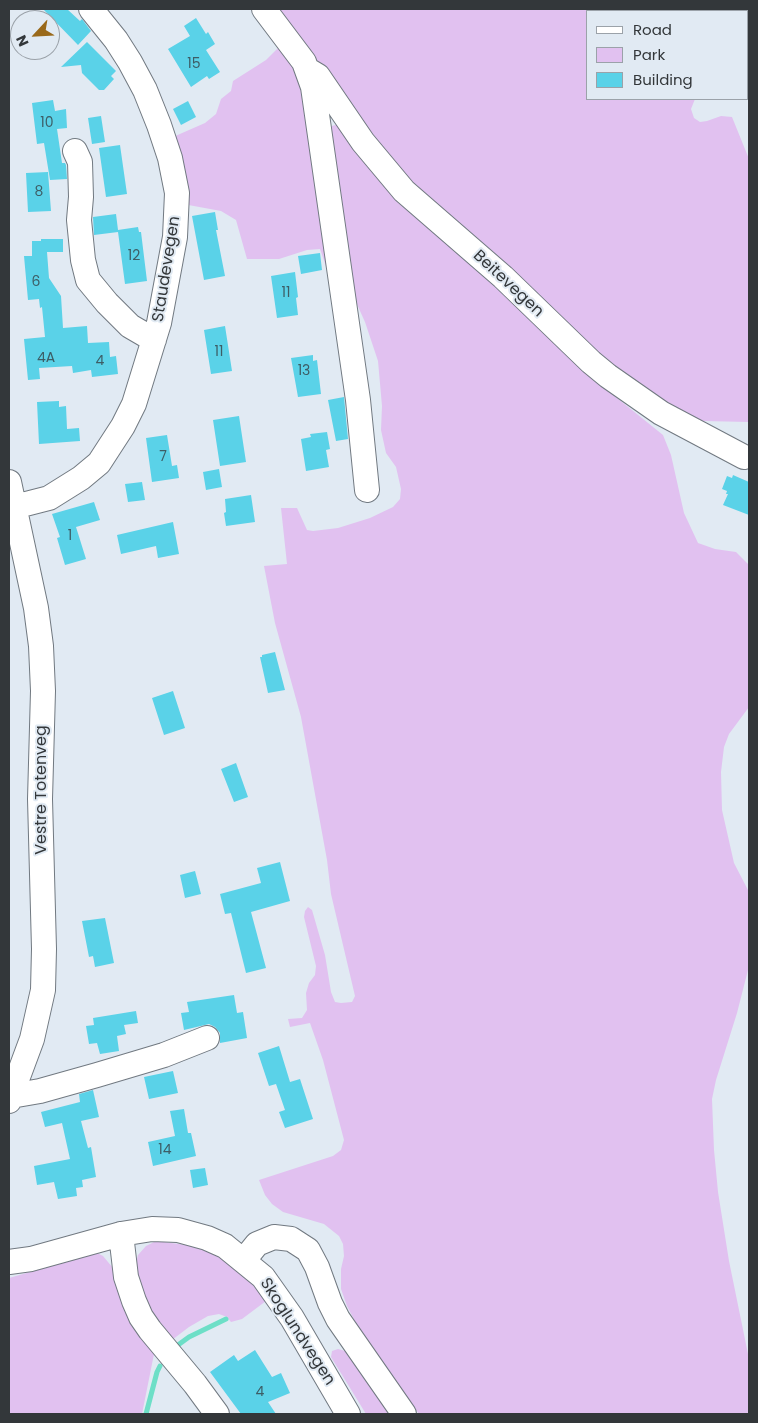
<!DOCTYPE html>
<style>
body{margin:0}
#map{position:relative;width:758px;height:1423px;overflow:hidden;background:#e1eaf3;font-family:Poppins,sans-serif}
canvas{display:block}
.frame{position:absolute;inset:0;border:10px solid #33373a;pointer-events:none}
.legend{position:absolute;left:586px;top:10px;width:162px;height:90px;box-sizing:border-box;background:#e1eaf3;border:1px solid #9ba2a9;margin:0;padding:6px 9px;list-style:none;font-size:15px;color:#33373a}
.legend li{display:flex;align-items:center;gap:10px;height:25px}
.legend b{width:25px;border:1px solid #9ba2a9}
.north{position:absolute;left:10px;top:10px;width:50px;height:50px;box-sizing:border-box;background:#e1eaf3;border:1px solid #9ba2a9;border-radius:50%;rotate:245deg;font-size:14px;font-weight:700;line-height:20px;text-align:center;color:#33373a}
.north::after{content:'';display:block;margin:auto;width:18px;height:22px;background:#99691a;clip-path:polygon(50% 0,100% 100%,50% 72%,0 100%)}
</style>
<div id="map">
<canvas width="758" height="1423"></canvas>
<div class="frame"></div>
<ul class="legend">
<li><b style="height:6px;background:#fff"></b>Road</li>
<li><b style="height:14px;background:#e1c1f0"></b>Park</li>
<li><b style="height:14px;background:#5ad2e8"></b>Building</li>
</ul>
<div class="north">N</div>
</div>
<script>
const ctx = document.querySelector('canvas').getContext('2d');
ctx.lineJoin = 'round';
function paint(path, color) { ctx.fillStyle = color; ctx.fill(path, 'evenodd'); }
const shape = rows => new Path2D(rows.map(r => 'M' + r).join(''));
function stroke(path, color, width, dash) { ctx.strokeStyle = color; ctx.lineWidth = width; ctx.lineCap = dash ? 'butt' : 'round'; ctx.setLineDash(dash || []); ctx.stroke(path); }
function write(font, color, halo, rows, align = 'center') {
  ctx.font = font + ' Poppins,sans-serif'; ctx.lineWidth = 4; ctx.setLineDash([]); ctx.textBaseline = 'middle'; ctx.strokeStyle = halo; ctx.fillStyle = color; for (const [text, x, y, turn = 0] of rows) {
    ctx.save(); ctx.translate(x, y); ctx.rotate((+turn || 0) * Math.PI / 180); ctx.textAlign = isNaN(turn) ? turn : align; if (halo) ctx.strokeText(text, 0, 0); ctx.fillText(text, 0, 0); ctx.restore();
  }
}
const green = shape([
 [279,9,695,9,696,11,587,11,587,99,695,99,691,109,694,118,700,122,707,121,721,116,732,117,749,159,749,422,703,421,699,427,643,394,405,181],
 [278,48,284,48,297,65,307,96,337,313,334,321,328,272,320,249,307,250,279,259,247,259,236,220,221,211,183,204,173,137,205,123,216,114,221,99,231,91,233,81,266,60],
 [339,124,452,244,617,398,663,435,671,455,684,513,698,543,715,549,736,552,749,565,749,707,729,734,724,747,721,772,722,810,734,863,749,892,749,966,737,1013,716,1080,712,1099,714,1150,718,1192,729,1261,749,1359,749,1414,419,1414,360,1331,347,1306,341,1289,341,1269,344,1256,343,1244,339,1236,324,1224,283,1212,272,1204,265,1195,259,1180,333,1156,341,1150,344,1140,323,1060,310,1023,290,1027,288,1019,302,1018,307,1010,306,993,309,983,315,975,316,966,304,917,305,911,308,907,312,910,325,955,331,992,335,1002,341,1003,352,1002,355,996,331,894,327,860,301,717,275,623,264,566,287,564,281,508,297,508,307,530,313,531,338,528,370,518,393,507,400,499,401,489,396,467,386,453,381,430,382,406,378,361,365,322,351,291,329,134,332,126],
 [156,1241,194,1246,218,1256,243,1272,266,1301,242,1319,231,1322,227,1317,219,1314,208,1316,189,1327,172,1340,147,1306,134,1271,138,1255,146,1246],
 [97,1253,103,1256,113,1268,154,1354,142,1414,9,1414,9,1278],
 [338,1349,345,1351,389,1414,366,1414,331,1357,332,1351]
]);
const stream = shape([
 [178,1345,189,1337,226,1319],
 [146,1414,157,1372,160,1366]
]);
const building = shape([
 [43,9,67,9,80,21,82,19,91,31,78,45],
 [196,18,206,34,208,32,215,44,206,50,220,72,209,79,207,76,191,87,168,49,190,36,184,26],
 [87,42,116,71,111,76,114,79,104,90,99,90,82,73,81,65,61,67],
 [53,100,55,111,66,109,67,128,57,129,62,163,65,163,66,165,67,179,50,180,44,143,37,144,32,103],
 [188,101,196,117,181,125,173,109],
 [101,116,105,142,92,144,88,118],
 [120,145,127,194,106,197,99,148],
 [48,172,51,211,28,212,26,173],
 [215,212,218,230,216,230,225,276,204,280,192,216],
 [116,214,118,230,138,227,139,232,141,232,147,281,125,284,118,232,94,235,93,217],
 [41,239,63,239,63,252,47,252,49,278,61,296,63,328,87,326,88,343,109,342,110,357,116,356,118,374,92,377,91,370,73,373,72,366,39,368,40,379,28,380,24,339,45,337,42,307,40,308,39,299,28,300,24,256,32,256,32,241,41,241],
 [320,253,322,270,301,274,298,256],
 [295,272,298,297,296,298,298,315,277,318,271,276],
 [225,326,232,371,211,374,204,330],
 [313,355,313,361,317,360,321,394,298,397,291,358],
 [344,397,348,439,336,441,328,400],
 [59,401,59,407,66,406,67,429,79,428,80,441,39,444,37,402],
 [239,416,246,462,220,466,213,420],
 [327,432,330,449,326,450,329,467,306,471,301,439,311,437,310,434],
 [167,435,172,466,177,465,179,478,152,482,146,438],
 [219,469,222,487,206,490,203,472],
 [733,475,749,482,749,515,723,505,728,494,726,494,727,491,722,489,727,476,732,478],
 [142,482,145,500,128,502,125,484],
 [251,495,255,522,226,526,224,513,226,512,225,499],
 [94,502,100,520,76,527,86,559,65,565,57,538,60,537,52,514],
 [173,522,179,554,158,558,156,546,121,554,117,535],
 [275,652,285,690,268,693,260,657,262,657,262,655],
 [173,691,185,728,164,735,152,698],
 [236,763,248,797,234,802,221,769],
 [280,862,290,901,251,912,266,968,246,973,231,913,225,914,220,894,261,883,257,868],
 [195,871,201,894,185,898,180,875],
 [105,918,114,963,95,967,93,956,89,957,82,921],
 [234,995,237,1013,243,1012,247,1038,220,1043,220,1033,215,1027,209,1024,184,1030,181,1013,189,1012,187,1002],
 [136,1011,138,1023,124,1025,126,1034,117,1036,119,1051,100,1054,97,1043,89,1044,86,1026,94,1025,93,1018],
 [279,1046,290,1082,300,1079,313,1119,285,1128,279,1112,285,1110,276,1084,269,1086,258,1053],
 [173,1071,178,1093,149,1099,144,1077],
 [93,1090,99,1117,81,1121,88,1148,91,1147,96,1177,82,1180,83,1187,76,1188,77,1196,58,1199,54,1182,37,1185,34,1166,70,1159,62,1123,45,1127,41,1112,80,1102,79,1094],
 [184,1109,188,1133,191,1133,196,1156,153,1166,148,1142,175,1136,170,1111],
 [205,1168,208,1185,193,1188,190,1170],
 [255,1350,272,1377,281,1373,290,1393,268,1402,276,1414,241,1414,210,1372,234,1355,238,1361]
]);
const minor = shape([
 [264,9,304,62,313,87,358,400,367,490],
 [308,70,318,76,363,142,404,191,503,277,591,362,608,376,661,413,744,457],
 [75,151,80,162,81,197,79,220,83,260,88,280,107,303,130,326,154,340],
 [9,482,36,608,41,646,43,691,40,799,44,949,43,990,32,1039,9,1101],
 [14,507,49,498,81,478,99,463,123,426,134,404,159,323,175,237,177,193,170,158,159,125,145,90,130,62,116,40,91,9],
 [9,1095,11,1096,40,1091,97,1075,164,1055,207,1038],
 [121,1234,126,1277,134,1301,141,1317,150,1330,195,1384,217,1414],
 [244,1260,257,1244,274,1237,291,1239,308,1250,317,1267,330,1303,338,1319,404,1414],
 [9,1262,31,1259,121,1234,152,1229,178,1230,207,1238,225,1246,263,1277,292,1318,348,1414]
]);
const numberNames = [
 ["15",194,64],
 ["10",47,123],
 ["8",39,192],
 ["12",134,256],
 ["6",36,282],
 ["11",286,293],
 ["11",219,352],
 ["4A",46,358],
 ["4",100,361],
 ["13",304,371],
 ["7",163,457],
 ["1",70,536],
 ["14",165,1150],
 ["4",260,1392]
];
const streetNames = [
 ["Staudevegen",167,269,-81],
 ["Beitevegen",508,284,43],
 ["Vestre Totenveg",42,790,-90],
 ["Skoglundvegen",297,1332,57]
];
paint(green, '#e1c1f0');
stroke(stream, '#6ddfc7', 5);
paint(building, '#5ad2e8');
stroke(minor, '#717981', 26);
stroke(minor, '#fff', 24);
write('14px', '#3d5e66', null, numberNames);
write('16px', '#33373a', '#e1eaf3', streetNames);
</script>
